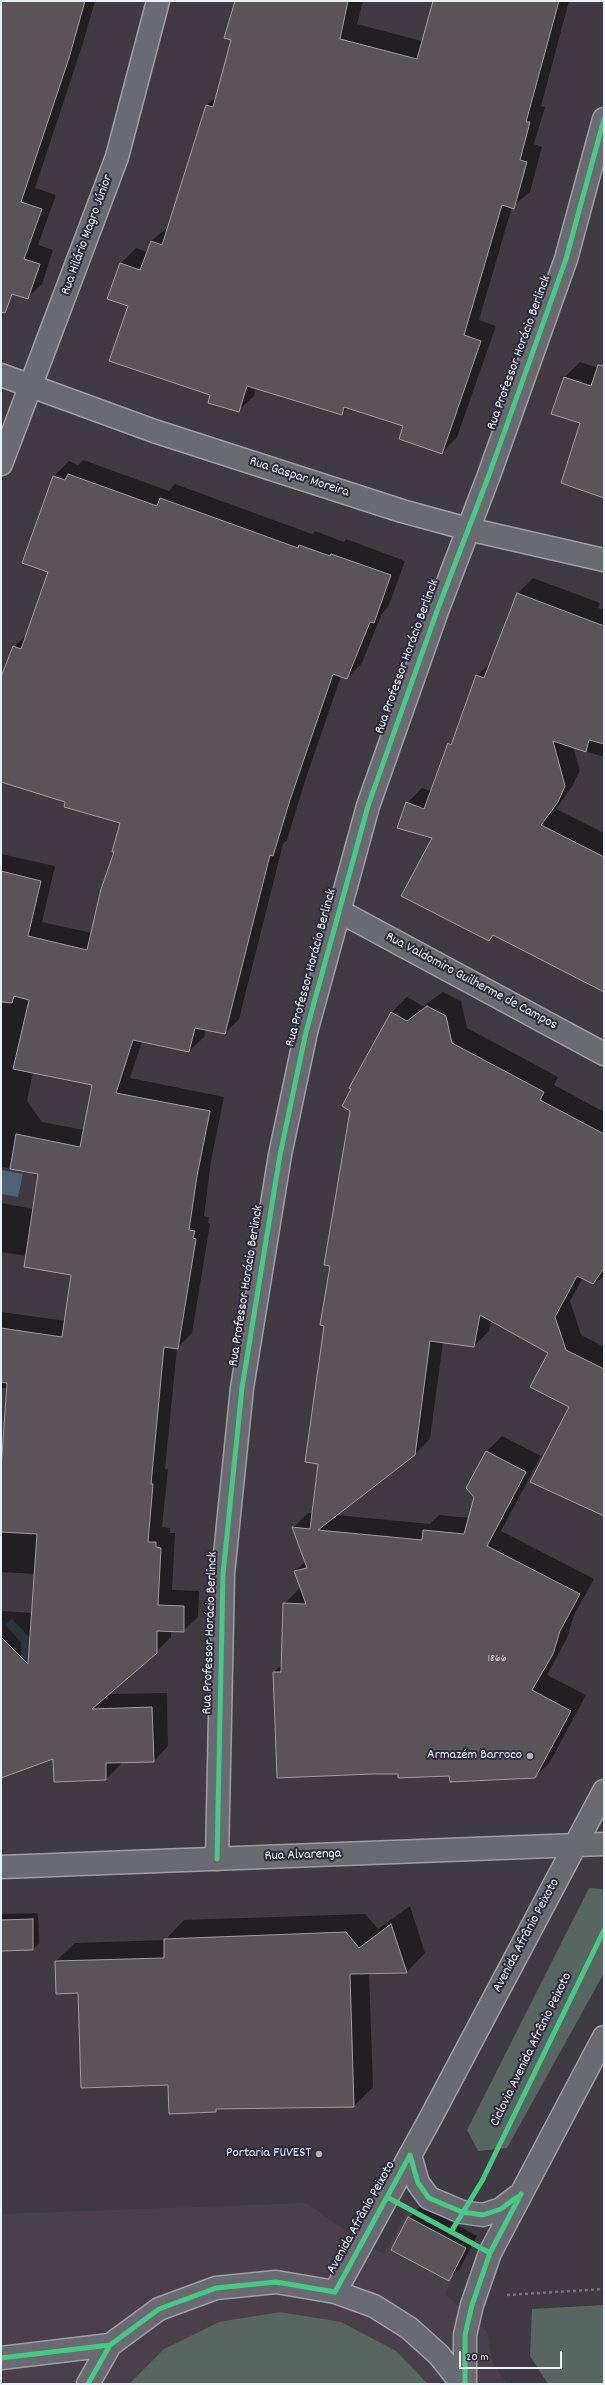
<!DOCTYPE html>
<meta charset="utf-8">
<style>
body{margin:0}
#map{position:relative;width:605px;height:2385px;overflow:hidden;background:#403a42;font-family:Dekko,sans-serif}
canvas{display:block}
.frame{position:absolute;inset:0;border:2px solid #e8f1f8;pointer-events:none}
.scale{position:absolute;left:459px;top:2351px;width:103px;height:18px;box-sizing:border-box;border:2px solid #e8f1f8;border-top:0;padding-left:5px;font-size:12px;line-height:14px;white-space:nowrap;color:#e8f1f8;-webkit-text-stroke:3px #2f2a3d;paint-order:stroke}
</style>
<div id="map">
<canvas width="605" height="2385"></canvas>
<div class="frame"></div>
<div class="scale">20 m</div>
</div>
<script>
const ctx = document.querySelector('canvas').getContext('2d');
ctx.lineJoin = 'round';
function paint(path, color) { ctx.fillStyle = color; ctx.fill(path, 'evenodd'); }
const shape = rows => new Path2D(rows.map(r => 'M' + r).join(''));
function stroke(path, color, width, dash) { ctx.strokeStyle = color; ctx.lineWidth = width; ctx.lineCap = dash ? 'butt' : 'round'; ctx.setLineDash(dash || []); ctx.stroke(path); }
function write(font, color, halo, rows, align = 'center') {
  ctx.font = font + ' Dekko,sans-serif'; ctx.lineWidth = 4; ctx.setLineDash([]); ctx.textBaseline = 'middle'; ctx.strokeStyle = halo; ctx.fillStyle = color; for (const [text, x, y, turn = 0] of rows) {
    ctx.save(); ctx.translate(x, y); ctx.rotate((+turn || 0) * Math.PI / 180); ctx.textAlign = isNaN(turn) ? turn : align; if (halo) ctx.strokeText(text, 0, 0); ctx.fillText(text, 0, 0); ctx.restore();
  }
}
const built = shape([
 [307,2203,362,2243,384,2254,407,2211,469,2247,445,2294,487,2331,492,2361,507,2384,1,2384,1,2214]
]);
const green = shape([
 [589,1888,604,1889,604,1973,507,2148,478,2151,467,2130],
 [604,2305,604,2384,548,2384,530,2356,532,2309],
 [280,2312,341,2322,396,2351,428,2384,129,2384,164,2349,219,2322]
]);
const water = shape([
 [1,1170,23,1174,18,1197,1,1194],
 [12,1619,46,1655,39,1662,21,1662,21,1642,5,1625]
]);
const shadow = shape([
 [1,1,95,1,83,43,35,188,56,195,38,245,53,250,42,284,27,298,1,289],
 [236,1,363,1,357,24,422,41,434,1,569,1,541,106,545,107,534,144,542,147,530,192,512,207,479,320,496,326,457,437,442,453,405,425,349,407,341,414,256,388,254,396,238,411,211,394,129,306,108,298,121,263,136,248,148,252,151,241,169,226,207,105,217,96,232,39],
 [580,362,604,370,604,496,564,378],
 [83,460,169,491,175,484,312,534,315,531,344,542,346,539,405,561,388,607,381,615,362,663,347,678,341,676,304,784,287,840,283,844,239,1019,225,1033,206,1029,204,1037,189,1051,142,1041,130,1078,224,1097,211,1161,204,1216,209,1217,208,1223,210,1224,192,1333,177,1348,165,1469,168,1469,162,1527,170,1528,170,1533,175,1533,172,1590,199,1591,198,1617,183,1631,171,1631,171,1637,156,1652,107,1694,167,1693,168,1746,154,1761,121,1762,121,1764,106,1779,55,1781,54,1758,1,1777,1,1611,32,1613,35,1574,1,1572,1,1459,3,1459,7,1388,1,1388,1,1312,66,1321,72,1274,27,1256,1,1252,1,1203,33,1209,39,1173,1,1167,1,854,55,866,42,922,92,933,116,851,122,822,67,801,1,781,1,680,14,647,27,634,49,572,23,562,54,476,69,461,78,465],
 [33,1072,93,1084,84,1130,42,1122,27,1101],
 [533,578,600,603,598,608,604,610,604,757,573,747,580,770,573,785,556,809,604,833,604,980,494,934,489,940,434,837,407,803,422,788,431,791,449,744,455,738,477,676,492,661,518,593],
 [443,992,461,1001,467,1028,558,1077,554,1085,604,1112,604,1277,593,1283,583,1278,570,1301,581,1335,604,1347,604,1514,570,1406,549,1352,491,1320,489,1331,474,1346,443,1342,430,1439,414,1455,336,1515,430,1524,439,1515,469,1518,475,1497,467,1487,487,1451,502,1436,541,1456,501,1531,594,1579,574,1615,567,1638,547,1675,586,1695,550,1762,535,1777,399,1773,274,1672,283,1664,284,1604,299,1589,301,1589,295,1571,306,1561,293,1528,308,1513,313,1513,392,1012,407,997,423,1006],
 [410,1906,425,1953,407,1972,369,1973,373,2087,354,2106,219,2108,215,2111,169,2084,79,1992,56,1961,75,1943,165,1940,184,1920,365,1914,378,1929],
 [38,1913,39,1943,33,1949,1,1950,1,1916,3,1914],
 [421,2206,477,2236,460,2268,448,2280,409,2218]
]);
const building = shape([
 [1,1,85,1,69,58,21,202,42,209,24,259,40,264,28,299,12,294,5,313,1,312,1,1],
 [235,1,348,1,340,39,417,59,433,1,559,1,526,122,530,122,520,160,527,162,514,209,502,205,464,335,481,341,442,454,399,439,403,426,344,407,342,415,247,386,239,412,208,403,210,395,109,361,128,306,107,299,120,263,140,270,151,241,162,245,206,105,213,107,231,40,224,38,235,1],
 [598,365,604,366,604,498,561,483,580,423,551,414,564,377,591,386,598,365],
 [68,474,157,506,160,498,298,548,299,545,330,556,331,554,391,575,374,623,370,622,347,679,333,674,290,800,273,856,270,855,225,1034,195,1028,189,1052,133,1040,116,1093,210,1111,197,1176,189,1230,195,1231,193,1238,196,1239,178,1349,164,1347,151,1484,153,1484,148,1542,156,1542,156,1547,161,1548,158,1605,184,1606,184,1632,157,1631,157,1653,92,1709,152,1707,154,1762,106,1763,106,1780,54,1782,53,1759,1,1778,1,1637,28,1664,37,1534,1,1532,1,1469,7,1383,1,1382,1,1328,62,1337,71,1275,24,1267,38,1174,10,1169,16,1134,80,1147,92,1085,13,1069,29,1000,14,996,12,1003,1,1002,1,871,41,881,28,936,87,950,101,889,114,852,112,852,120,823,64,807,65,802,1,782,1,677,13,646,21,649,48,572,22,563,53,476,65,480,68,474],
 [517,593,604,626,604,744,589,740,586,752,553,741,565,786,558,802,541,825,604,857,604,992,493,935,489,941,401,896,432,838,397,828,406,802,424,809,448,743,451,745,476,675,484,678,517,593],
 [427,1006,446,1016,452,1043,544,1092,540,1100,604,1134,604,1268,593,1284,577,1276,555,1317,566,1350,604,1369,604,1516,530,1482,569,1407,530,1387,548,1353,480,1315,474,1347,430,1341,415,1455,318,1530,422,1540,423,1530,464,1534,474,1497,466,1488,486,1451,526,1472,487,1546,580,1594,560,1631,553,1654,532,1690,571,1711,535,1778,450,1782,449,1776,398,1778,398,1774,372,1774,277,1778,273,1672,281,1672,283,1603,306,1604,294,1571,307,1568,292,1527,310,1529,318,1464,305,1462,324,1326,320,1325,330,1266,324,1265,350,1111,342,1106,351,1089,349,1088,391,1012,407,1021,427,1006],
 [33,1919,33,1950,1,1951,1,1920,33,1919],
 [391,1924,407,1973,350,1974,354,2107,216,2109,216,2112,169,2114,168,2085,81,2088,78,1993,56,1994,55,1961,164,1958,164,1939,346,1932,359,1948,391,1924],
 [408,2217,466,2248,449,2281,391,2250,408,2217]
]);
const path = shape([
 [507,2295,604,2289]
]);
const street = shape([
 [1,375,154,431,402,511,468,529,604,560],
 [1,464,117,157,158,1],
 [339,911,604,1054],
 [217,1859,223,1574,242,1388,280,1155,306,1032,368,806,437,611,489,475,566,259,604,119]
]);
const secondary = shape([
 [1,1867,604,1844],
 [410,2155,418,2183,429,2198,462,2212,483,2215,501,2209,518,2196],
 [335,2292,430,2119,604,1791],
 [1,2358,110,2345],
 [88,2384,110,2345,159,2309,216,2288,276,2282,335,2292,374,2306,409,2328,439,2355,462,2384],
 [465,2384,465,2335,472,2305,490,2253,604,2037]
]);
const cycleway = shape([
 [217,1859,223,1574,242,1388,280,1155,306,1032,368,806,437,611,489,475,566,259,604,119],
 [410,2155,418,2183,429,2198,462,2212,483,2215,501,2209,517,2197],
 [387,2197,490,2253],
 [451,2232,482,2181,604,1930],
 [1,2358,110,2345],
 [88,2384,110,2345,159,2309,216,2288,276,2282,335,2292,410,2155],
 [465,2384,465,2335,472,2305,490,2253,521,2194]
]);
const markers = [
 [530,1756,4,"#adb1b8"],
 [319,2154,4,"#adb1b8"]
];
const numberNames = [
 ["1866",497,1659]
];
const streetNames = [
 ["Rua Hilário Magro Júnior",88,235,-70],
 ["Rua Professor Horácio Berlinck",520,353,-70],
 ["Rua Gaspar Moreira",299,478,18],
 ["Rua Professor Horácio Berlinck",408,657,-70],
 ["Rua Professor Horácio Berlinck",312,968,-75],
 ["Rua Valdomiro Guilherme de Campos",471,982,28],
 ["Rua Professor Horácio Berlinck",247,1286,-81],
 ["Rua Professor Horácio Berlinck",211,1633,-88],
 ["Rua Alvarenga",303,1856,-2],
 ["Avenida Afrânio Peixoto",527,1936,-62],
 ["Ciclovia Avenida Afrânio Peixoto",532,2050,-64],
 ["Avenida Afrânio Peixoto",362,2218,-61]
];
const poiNames = [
 ["Armazém Barroco",522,1756],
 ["Portaria FUVEST",311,2154]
];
paint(built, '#4c3f4c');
paint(green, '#576660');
paint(water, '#4e6374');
paint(shadow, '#0007');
paint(building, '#5b5459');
stroke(building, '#9f9ea3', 1);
stroke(street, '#9f9ea3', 25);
stroke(secondary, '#9f9ea3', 25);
stroke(path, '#757479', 2.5, [3, 3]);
stroke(street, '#6a6b72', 22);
stroke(secondary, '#6a6b72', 22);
stroke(cycleway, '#46c982', 5);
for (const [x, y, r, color] of markers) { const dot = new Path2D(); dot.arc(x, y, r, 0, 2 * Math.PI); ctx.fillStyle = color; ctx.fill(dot); stroke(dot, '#2f2a3d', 1.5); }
write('12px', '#c5cad0', null, numberNames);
write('14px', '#e8f1f8', '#2f2a3d', streetNames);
write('14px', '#e8f1f8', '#2f2a3d', poiNames, 'right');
</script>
